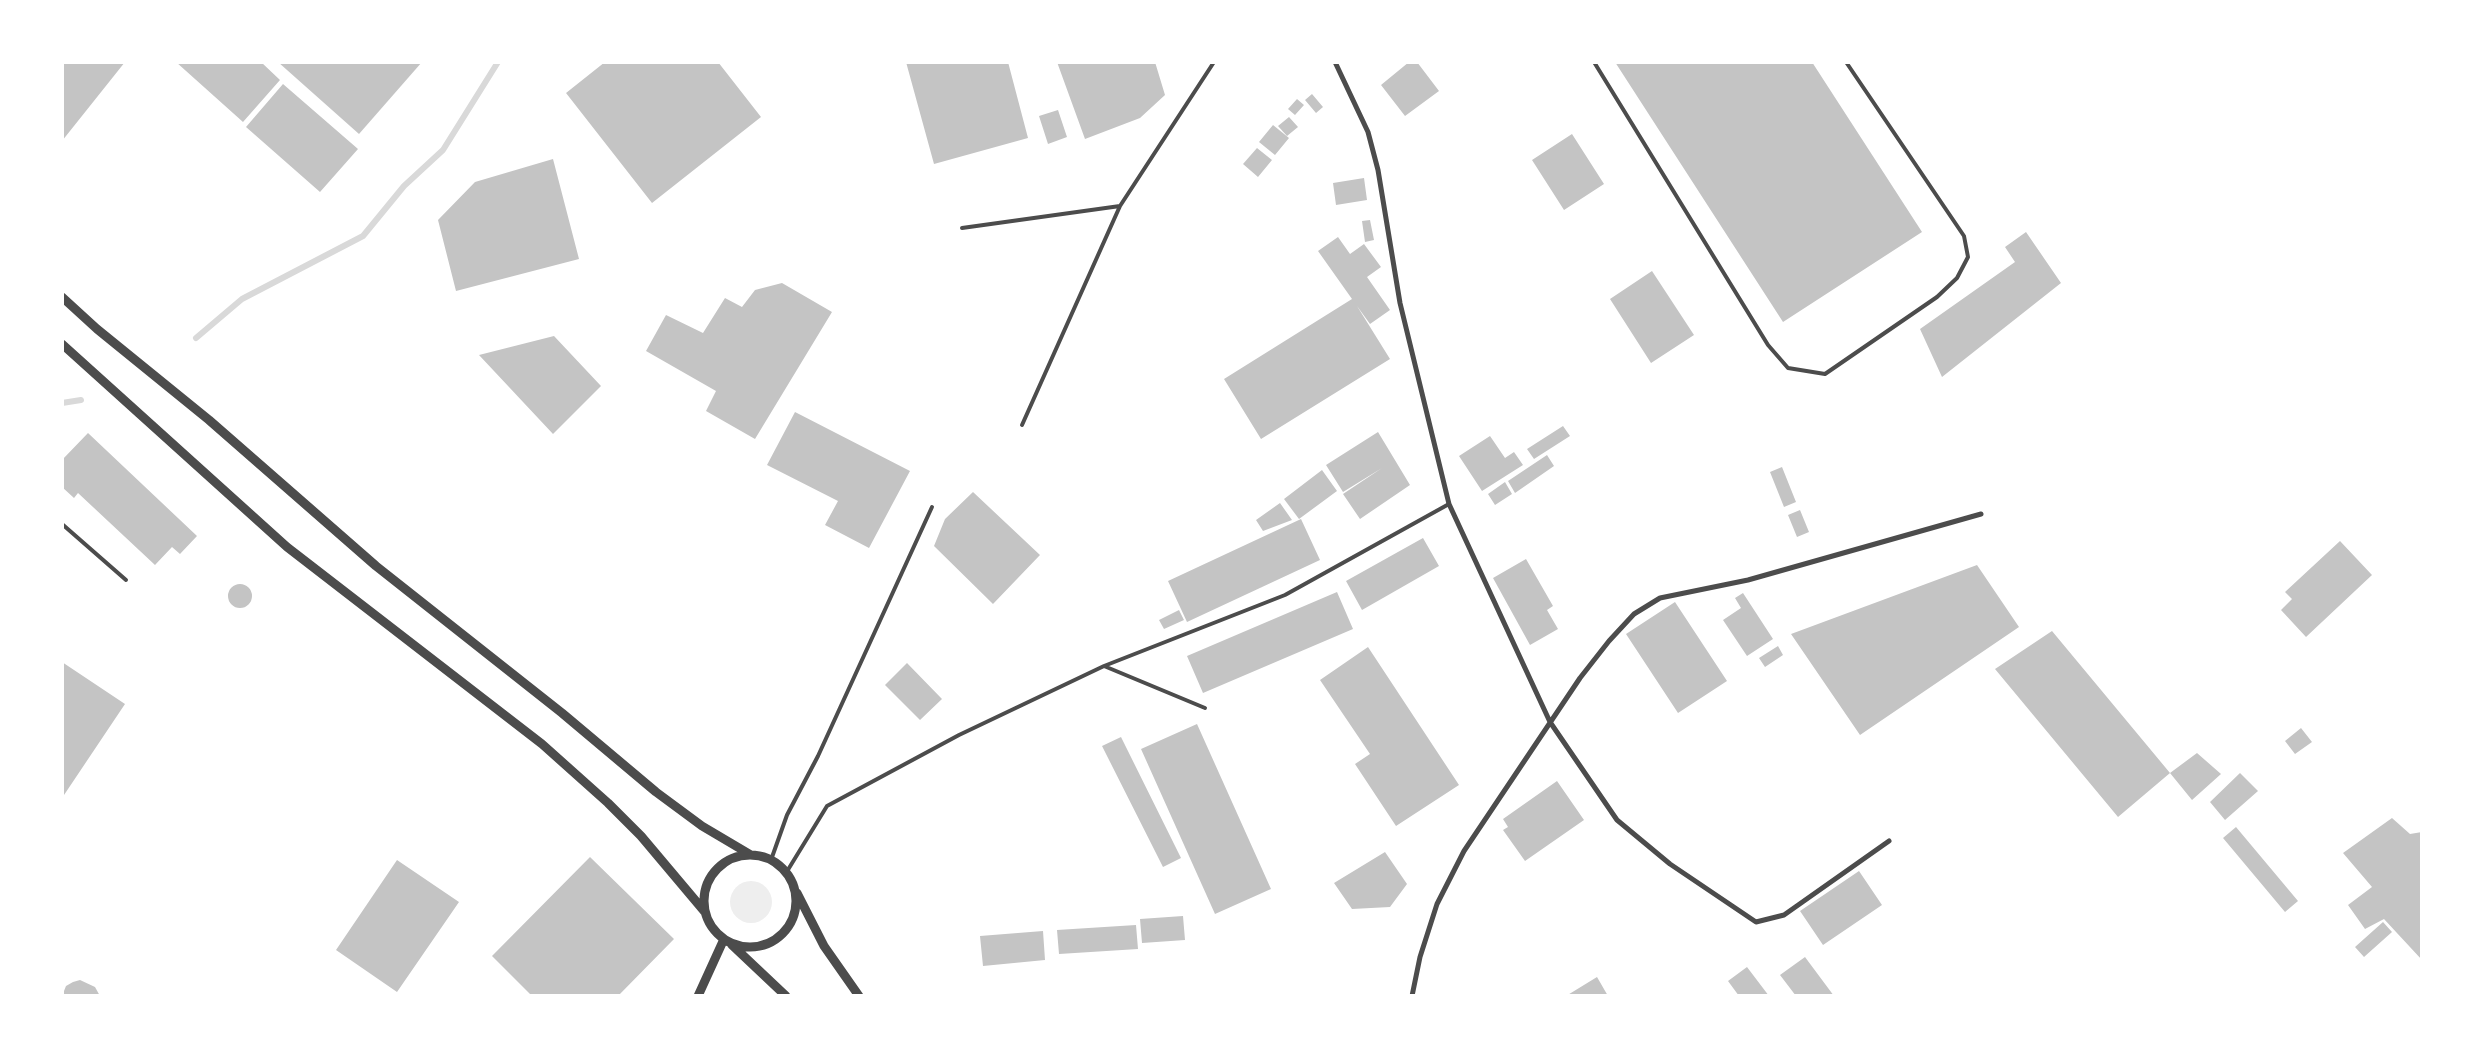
<!DOCTYPE html>
<style>
body{margin:0}
#map{position:relative;width:2484px;height:1058px;overflow:hidden;background:#fff;font-family:Jost,sans-serif}
canvas{display:block}
.frame{position:absolute;inset:0;border:64px solid #fff;pointer-events:none}
</style>
<div id="map">
<canvas width="2484" height="1058"></canvas>
<div class="frame"></div>
</div>
<script>
const ctx = document.querySelector('canvas').getContext('2d');
ctx.lineJoin = 'round';
function paint(path, color) { ctx.fillStyle = color; ctx.fill(path, 'evenodd'); }
const shape = rows => new Path2D(rows.map(r => 'M' + r).join(''));
function stroke(path, color, width, dash) { ctx.strokeStyle = color; ctx.lineWidth = width; ctx.lineCap = dash ? 'butt' : 'round'; ctx.setLineDash(dash || []); ctx.stroke(path); }
const green = shape([
 '730 902a21 21 0 1 1 42 0a21 21 0 1 1-42 0Z'
]);
const stream = shape([
 [196,338,242,299,363,236,404,186,443,150,498,62],
 [62,403,81,400]
]);
const building = shape([
 [62,62,125,62,62,141],
 [176,62,261,62,280,80,243,122],
 [278,62,422,62,359,134],
 [605,62,718,62,761,117,652,203,566,93],
 [906,62,1008,62,1028,138,934,164],
 [1057,62,1155,62,1165,95,1140,118,1085,139],
 [1409,62,1417,62,1439,91,1405,116,1381,85],
 [1615,62,1812,62,1922,232,1783,322],
 [283,84,358,149,320,192,246,127],
 [1312,94,1323,107,1316,113,1305,100],
 [1297,99,1304,105,1295,115,1288,109],
 [1058,110,1067,137,1048,144,1039,116],
 [1289,117,1298,127,1287,136,1278,126],
 [1273,125,1289,138,1275,155,1259,142],
 [1572,134,1604,184,1564,210,1532,160],
 [1257,148,1272,160,1258,177,1243,164],
 [553,159,579,259,456,291,438,220,475,182],
 [1364,178,1367,200,1336,205,1333,183],
 [1370,220,1374,240,1365,242,1362,221],
 [2026,232,2061,283,1942,377,1920,329,2015,262,2005,247],
 [1338,237,1350,254,1364,244,1381,267,1367,277,1390,310,1370,324,1357,306,1390,359,1261,439,1224,379,1352,299,1318,251],
 [1652,271,1694,335,1651,363,1610,299],
 [782,283,832,312,755,439,706,411,716,391,646,351,666,315,703,333,725,298,742,307,755,290],
 [554,336,601,386,553,434,479,355],
 [795,412,910,471,869,548,825,525,838,501,767,465],
 [1563,426,1570,436,1534,459,1527,449],
 [1378,432,1410,485,1360,519,1343,494,1382,468,1343,492,1326,465],
 [88,433,197,536,180,554,172,547,155,565,78,493,74,498,62,487,62,460],
 [1490,436,1505,458,1514,452,1523,465,1482,491,1459,456],
 [1547,455,1554,466,1515,493,1508,481],
 [1782,467,1796,502,1784,507,1770,472],
 [1322,470,1337,491,1299,519,1284,499],
 [1505,482,1512,494,1495,505,1488,494],
 [973,492,1040,555,993,604,934,546,945,519],
 [1280,503,1292,520,1263,531,1256,520],
 [1800,510,1809,532,1797,537,1788,515],
 [1301,519,1320,560,1187,622,1168,581],
 [1423,538,1439,566,1362,610,1346,581],
 [2340,541,2372,575,2306,637,2281,610,2292,599,2285,592],
 [1526,559,1553,606,1547,610,1558,629,1530,645,1493,578],
 [1977,565,2019,627,1860,735,1791,634],
 '228 596a12 12 0 1 1 24 0a12 12 0 1 1-24 0Z',
 [1337,592,1353,629,1203,693,1187,656],
 [1743,593,1773,639,1747,656,1723,620,1741,608,1735,598],
 [1675,602,1727,681,1678,713,1626,634],
 [1179,610,1184,620,1164,629,1159,620],
 [2052,631,2170,773,2118,817,1995,669],
 [1778,646,1783,655,1765,667,1759,658],
 [1368,647,1459,785,1396,826,1355,764,1370,754,1320,680],
 [62,662,125,704,62,798],
 [907,663,942,699,920,720,885,685],
 [1197,724,1271,889,1215,914,1141,749],
 [2301,728,2312,742,2295,754,2285,741],
 [1121,737,1181,858,1163,867,1102,746],
 [2197,753,2221,774,2192,800,2170,773],
 [2240,773,2258,791,2225,820,2210,802],
 [1557,781,1584,820,1525,861,1503,830,1508,827,1503,819],
 [2392,818,2410,834,2422,832,2422,960,2384,919,2365,929,2348,905,2372,887,2343,853],
 [2236,827,2298,901,2285,912,2223,838],
 [1385,852,1407,884,1390,907,1352,909,1334,883],
 [590,857,674,939,618,996,532,996,492,956],
 [397,860,459,902,397,992,336,950],
 [1859,871,1882,905,1823,945,1800,911],
 [1183,916,1185,940,1142,943,1140,919],
 [2383,922,2392,932,2364,957,2355,947],
 [1136,925,1138,949,1059,954,1057,930],
 [1043,931,1045,960,983,966,980,936],
 [1805,957,1834,996,1796,996,1780,975],
 [1747,967,1769,996,1739,996,1728,981],
 [1597,977,1608,996,1566,996],
 [80,980,95,987,100,996,62,996,66,986,73,982]
]);
const service = shape([
 [1594,62,1768,345,1788,368,1825,374,1937,297,1957,278,1968,257,1964,236,1846,62],
 [962,228,1120,206,1214,62],
 [1022,425,1120,206],
 [62,524,126,580],
 [1104,666,1285,595,1449,504],
 [771,860,787,815,818,756,932,507],
 [786,873,827,806,959,735,1104,666,1205,708]
]);
const minor = shape([
 [1335,62,1368,132,1378,170,1400,303,1449,504,1550,722,1617,820,1670,864,1756,922,1784,915,1889,841],
 [1412,996,1420,957,1437,904,1464,851,1580,678,1609,641,1634,614,1660,598,1748,580,1981,514]
]);
const tertiary = shape([
 [62,297,97,329,209,420,376,566,562,713,656,792,702,826,751,855],
 [62,344,287,547,542,744,608,803,641,836,705,912],
 '704 901a46 46 0 1 1 92 0a46 46 0 1 1-92 0Z',
 [797,893,824,946,859,996],
 [732,945,786,996],
 [698,996,724,939]
]);
paint(green, '#eee');
stroke(stream, '#d9d9d9', 6);
paint(building, '#c4c4c4');
stroke(service, '#4c4c4c', 4);
stroke(minor, '#4c4c4c', 5);
stroke(tertiary, '#4c4c4c', 9);
</script>
